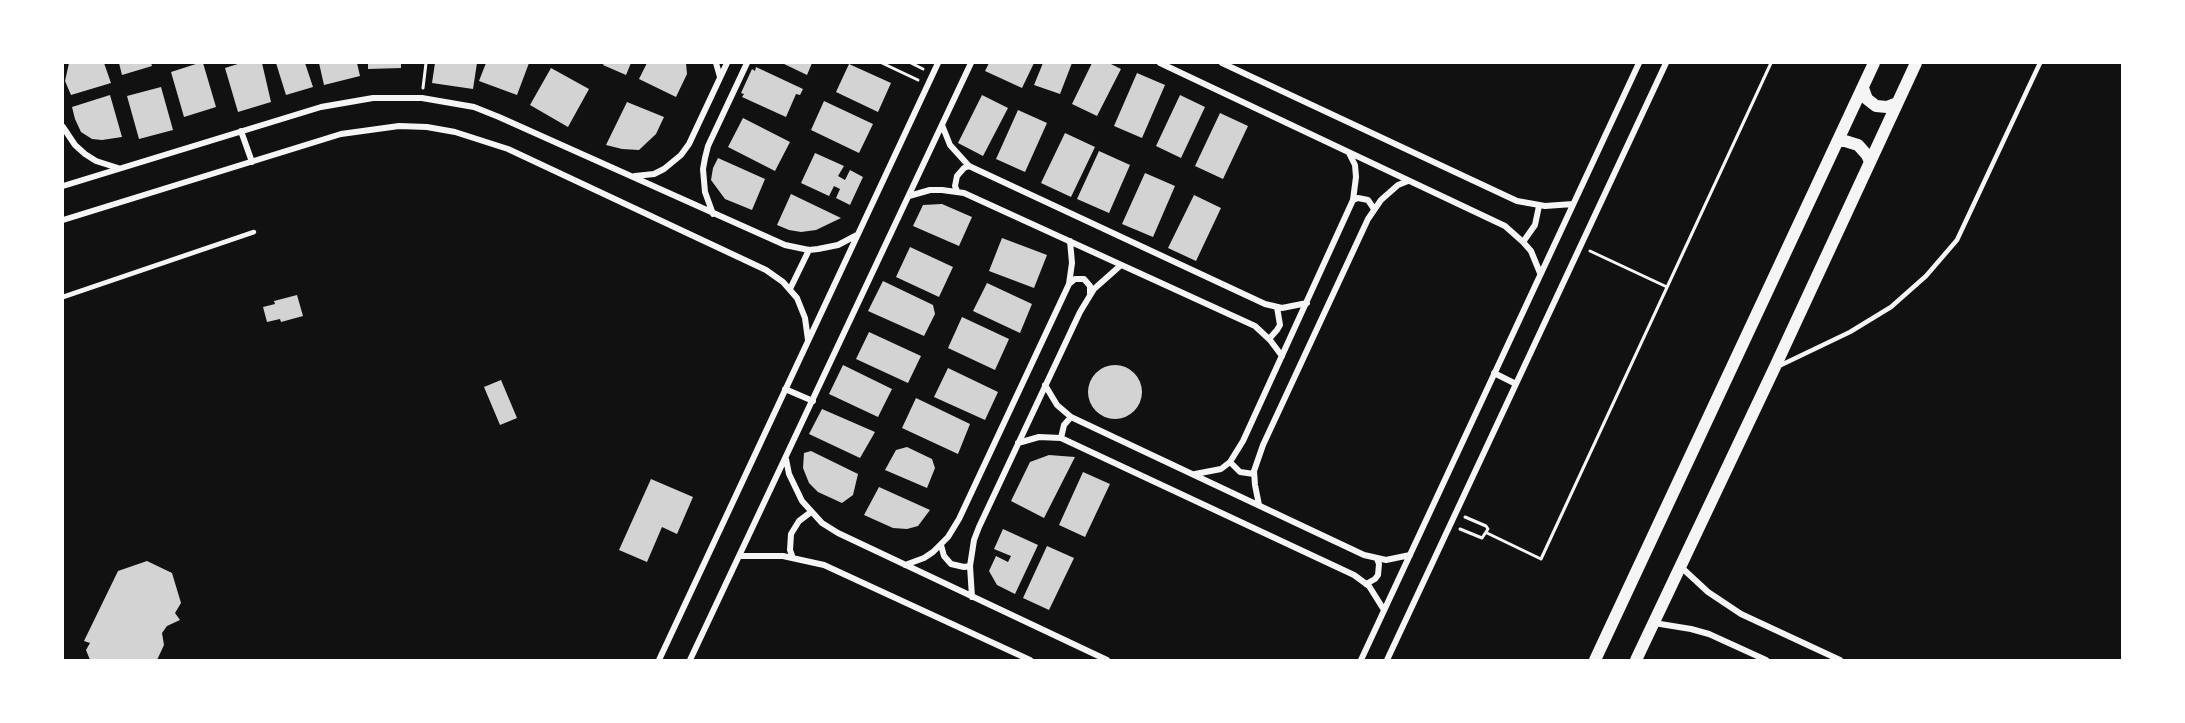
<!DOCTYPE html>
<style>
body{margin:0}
#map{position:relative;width:2185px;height:723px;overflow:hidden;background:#111;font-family:Rubik,sans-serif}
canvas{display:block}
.frame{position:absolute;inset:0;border:64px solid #fff;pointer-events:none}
</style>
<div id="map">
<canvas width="2185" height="723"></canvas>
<div class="frame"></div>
</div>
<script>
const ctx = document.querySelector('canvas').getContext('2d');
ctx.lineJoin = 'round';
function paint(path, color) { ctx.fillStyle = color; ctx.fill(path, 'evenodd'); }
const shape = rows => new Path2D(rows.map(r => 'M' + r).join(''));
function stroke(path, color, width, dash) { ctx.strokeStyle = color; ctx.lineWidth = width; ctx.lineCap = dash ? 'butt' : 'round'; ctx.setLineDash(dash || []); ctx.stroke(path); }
const building = shape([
 [69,63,104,63,111,83,71,95,65,81],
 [119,63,151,63,152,66,122,75],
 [199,63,203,63,216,107,184,117,171,72],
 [241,63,262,63,271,102,238,112,225,68],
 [276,63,305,63,313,87,286,95],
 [319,63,357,63,360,76,324,85],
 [368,63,401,63,401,68,368,69],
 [435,63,477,63,473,89,432,83],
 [486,63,529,63,517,95,479,81],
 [604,63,631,63,626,75,603,65],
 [647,63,686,63,687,74,676,97,639,79],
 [782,63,812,63,807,75],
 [989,63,1034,63,1022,88,985,71],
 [1043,63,1072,63,1060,94,1034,85],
 [1092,63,1109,63,1121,69,1097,116,1072,104],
 [849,64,891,83,878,112,836,92],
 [756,67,803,89,800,95,796,94,786,117,742,97,744,94,741,93,752,69,755,71],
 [551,68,589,89,568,127,530,105],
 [1137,73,1165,85,1142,138,1114,126],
 [161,87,173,130,139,139,127,96],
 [110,95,122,137,102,140,92,139,81,132,75,119,72,107],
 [982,95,1008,108,983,156,958,143],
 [1180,95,1205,107,1181,158,1156,146],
 [824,101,873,124,859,153,811,130],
 [627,102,664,117,656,134,639,150,622,149,606,145],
 [1018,110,1047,123,1025,172,996,159],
 [1220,113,1248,126,1223,179,1195,166],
 [743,118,790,142,775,171,728,147],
 [1065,133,1095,147,1071,197,1041,183],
 [1099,151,1130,165,1109,213,1077,199],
 [815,153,844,166,838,176,845,180,850,170,863,177,850,205,836,198,840,189,834,186,829,196,801,183],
 [718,158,765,179,752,210,725,199,711,180,713,168],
 [1145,173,1175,186,1153,237,1122,224],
 [791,194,841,218,816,230,801,232,789,230,777,225],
 [1194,195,1221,208,1196,261,1168,248],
 [942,204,972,217,959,246,913,226,923,205],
 [1002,238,1047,255,1034,288,989,271],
 [910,247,953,267,939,297,896,277],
 [883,281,933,305,935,314,924,336,868,311],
 [987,283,1032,304,1020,333,973,311],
 [297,295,303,316,281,322,280,319,267,322,263,307,275,304,274,301],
 [962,317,1009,339,995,370,948,348],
 [869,332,921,356,908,383,856,359],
 [843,365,892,389,878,417,829,394],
 '1088 392a27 27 0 1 1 54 0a27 27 0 1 1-54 0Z',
 [948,368,998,392,985,420,934,397],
 [501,380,517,418,500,425,484,387],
 [916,398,970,424,958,454,902,428],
 [822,409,875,432,860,458,809,434],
 [907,447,932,459,935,468,927,488,885,470,896,450],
 [811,451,858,474,853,495,842,503,818,492,809,483,803,468,804,453],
 [1049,455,1075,457,1044,518,1011,501,1030,462],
 [1083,472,1110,484,1085,537,1059,525],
 [651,479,693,497,677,534,662,527,647,562,619,550],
 [879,487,930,510,918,526,907,529,893,528,864,515],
 [1003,529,1038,545,1015,594,997,585,989,571,996,556,1008,562,1011,556,994,549],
 [1047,546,1074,558,1049,610,1023,598],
 [147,561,172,573,181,603,175,613,180,620,167,626,162,633,164,645,157,660,90,660,86,650,90,643,84,641,118,571]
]);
const path = shape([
 [882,63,918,80],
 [911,63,923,69],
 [423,88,426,63],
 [1590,251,1667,287],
 [1460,529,1482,538,1488,529,1486,526,1465,517],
 [1487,533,1541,559,1771,63]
]);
const service = shape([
 [63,297,254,232],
 [1779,366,1850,332,1891,307,1926,276,1957,240,2040,63]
]);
const minor = shape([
 [716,63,720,77],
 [1160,63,1505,226,1523,242,1531,251,1540,273],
 [1222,63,1517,201,1545,206,1573,204],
 [942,125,950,145,969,166,1265,304,1282,308,1307,303],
 [63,127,75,145,85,154,96,161,118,168],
 [241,131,252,162],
 [635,176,654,174,664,169,681,155,689,144,727,63],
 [63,186,321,107,373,98,422,98,474,107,499,117,785,245,809,250,818,249,838,245,857,235],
 [957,191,955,186,957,176,964,168,969,166],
 [909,196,930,190,942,190,964,193,1255,326,1270,340,1282,356],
 [1353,200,1358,198,1368,200,1374,209],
 [713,214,705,192,703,169,705,158,708,146,747,63],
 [63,220,341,134,399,126,427,127,455,132,508,149,766,270,783,282,797,298,805,318,808,340],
 [1523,242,1535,225,1539,206],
 [1069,284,1075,279,1084,279,1090,286,1090,294],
 [790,289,809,250],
 [1269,339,1277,330,1280,325,1277,307],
 [1494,373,1516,384],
 [1045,385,1057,405,1071,417,1364,555,1386,560,1410,555],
 [785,389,813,401],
 [1061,438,1064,425,1071,417],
 [1018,443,1039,437,1061,438,1354,575,1369,586,1384,610],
 [786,459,789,474,802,501,822,523,838,533,1107,660],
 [1230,462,1240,472,1254,474],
 [1195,474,1221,469,1230,462,1243,441,1353,200,1356,177,1355,165,1349,153],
 [1259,505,1255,485,1254,471,1263,445,1368,219,1381,200,1398,185,1408,181],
 [941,545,944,556,951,564,964,567,970,566],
 [740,556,783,556,824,565,1030,660],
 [793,558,790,550,791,534,799,521,811,512],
 [905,565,924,558,933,552,948,537,959,519,1069,284,1072,263,1070,241],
 [1681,567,1708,592,1741,614,1840,660],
 [1366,584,1375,579,1378,575,1379,564,1377,559],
 [972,597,970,566,974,540,979,527,1080,312,1094,289,1121,265],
 [1654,623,1691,629,1709,634,1766,660],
 [659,660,938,63],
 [690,660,971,63],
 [1361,660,1639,63],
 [1387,660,1666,63]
]);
const secondary = shape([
 [1863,88,1867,99,1876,106,1887,107,1897,103],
 [1838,141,1845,141,1858,145,1867,155,1870,162],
 [1595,660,1874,63],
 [1636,660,1774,369,1916,63]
]);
paint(building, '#d3d3d3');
stroke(path, '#f5f5f5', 3);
stroke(service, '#f5f5f5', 4.5);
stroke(minor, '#f5f5f5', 6);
stroke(secondary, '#f5f5f5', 12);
</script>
